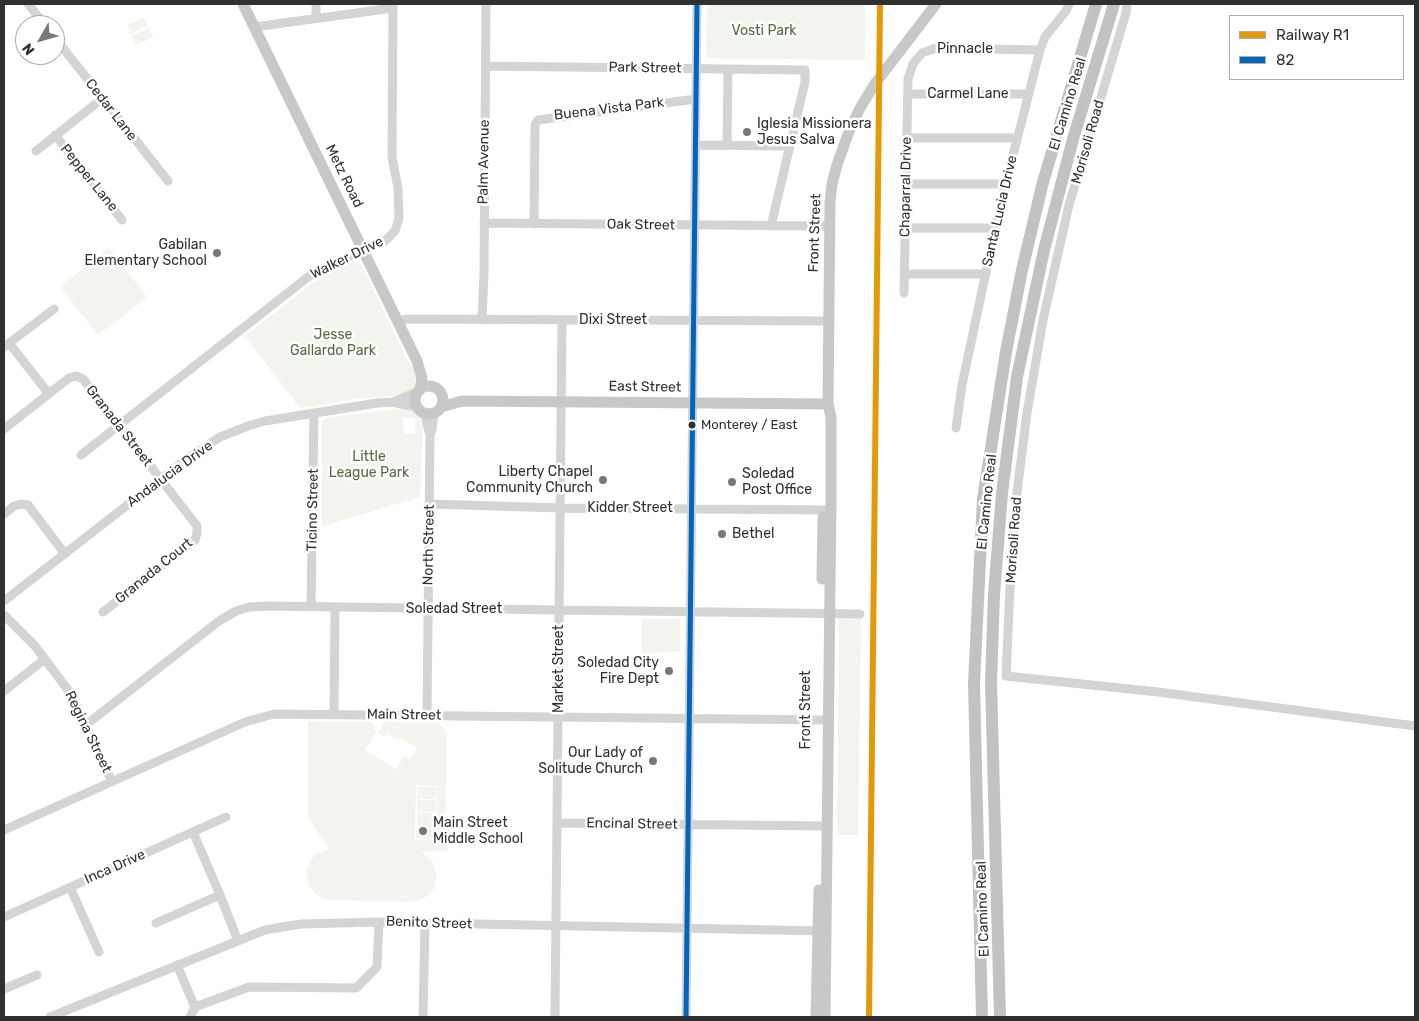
<!DOCTYPE html>
<style>
body{margin:0}
#map{position:relative;width:1419px;height:1021px;overflow:hidden;background:#fff;font-family:Rubik,sans-serif}
canvas{display:block}
.frame{position:absolute;inset:0;border:5px solid #303030;pointer-events:none}
.legend{position:absolute;left:1229px;top:15px;width:175px;height:65px;box-sizing:border-box;background:#fff;border:1px solid #acacac;margin:0;padding:6px 9px;list-style:none;font-size:15px;color:#303030}
.legend li{display:flex;align-items:center;gap:10px;height:25px}
.legend b{width:25px;border:1px solid #acacac}
.north{position:absolute;left:15px;top:15px;width:50px;height:50px;box-sizing:border-box;background:#fff;border:1px solid #acacac;border-radius:50%;rotate:232deg;font-size:14px;font-weight:700;line-height:20px;text-align:center;color:#303030}
.north::after{content:'';display:block;margin:auto;width:18px;height:22px;background:#787878;clip-path:polygon(50% 0,100% 100%,50% 72%,0 100%)}
</style>
<div id="map">
<canvas width="1419" height="1021"></canvas>
<div class="frame"></div>
<ul class="legend">
<li><b style="height:6px;background:#e39a05"></b>Railway R1</li>
<li><b style="height:6px;background:#0065bd"></b>82</li>
</ul>
<div class="north">N</div>
</div>
<script>
const ctx = document.querySelector('canvas').getContext('2d');
ctx.lineJoin = 'round';
function paint(path, color) { ctx.fillStyle = color; ctx.fill(path, 'evenodd'); }
const shape = rows => new Path2D(rows.map(r => 'M' + r).join(''));
function stroke(path, color, width, dash) { ctx.strokeStyle = color; ctx.lineWidth = width; ctx.lineCap = dash ? 'butt' : 'round'; ctx.setLineDash(dash || []); ctx.stroke(path); }
function write(font, color, halo, rows, align = 'center') {
  ctx.font = font + ' Rubik,sans-serif'; ctx.lineWidth = 5; ctx.setLineDash([]); ctx.textBaseline = 'middle'; ctx.strokeStyle = halo; ctx.fillStyle = color; for (const [text, x, y, turn = 0] of rows) {
    ctx.save(); ctx.translate(x, y); ctx.rotate((+turn || 0) * Math.PI / 180); ctx.textAlign = isNaN(turn) ? turn : align; if (halo) ctx.strokeText(text, 0, 0); ctx.fillText(text, 0, 0); ctx.restore();
  }
}
const green = shape([
 [707,4,865,4,865,60,706,58],
 [144,17,148,26,131,34,127,25],
 [149,28,153,37,136,45,132,36],
 [109,248,147,297,98,335,60,287],
 [353,262,359,263,363,268,407,359,413,367,416,376,415,387,407,393,399,395,354,399,300,408,245,336,314,282],
 [397,409,407,409,412,410,421,417,423,421,420,497,322,526,322,421,326,418],
 [403,417,415,418,415,434,403,434],
 [839,618,861,618,858,835,837,835],
 [642,619,680,619,680,652,642,653],
 [308,722,373,722,376,732,365,750,396,769,404,756,410,760,417,748,399,737,398,739,388,734,386,737,378,733,385,722,438,723,447,732,445,838,446,845,448,850,421,852,433,862,437,875,434,889,424,898,411,902,332,900,323,899,315,894,310,887,307,878,307,869,310,861,316,854,330,849,314,827,308,815],
 [416,785,437,786,437,840,415,840],
 [417,787,436,787,436,799,417,799],
 [417,800,436,800,436,812,417,812],
 [417,813,436,813,436,839,416,838,417,826,427,826,417,825]
]);
const minor = shape([
 [28,4,45,25],
 [1127,4,1126,13,1069,205,1043,320,1027,413,1017,492,1010,587,1006,676,1158,692,1415,726],
 [316,17,316,4],
 [254,27,393,8],
 [55,38,168,181],
 [486,66,805,70,805,82,771,226],
 [908,94,1029,94],
 [55,135,122,220],
 [907,138,1017,138],
 [696,145,789,146],
 [727,145,728,69],
 [36,151,103,98],
 [906,184,1005,184],
 [484,223,829,226],
 [534,224,535,125,538,120,696,99],
 [905,228,995,228],
 [905,274,985,274],
 [904,293,908,79,913,64,922,53,936,48,1040,50],
 [482,320,484,274,486,4],
 [398,321,408,319,829,321],
 [9,343,49,394],
 [4,347,54,309],
 [396,403,417,407],
 [425,414,429,432],
 [956,428,962,385,1000,206,1040,50,1045,37,1066,11,1069,4],
 [4,429,69,378,76,376,83,379,197,526,197,533,195,540,103,612],
 [81,455,308,277,320,270,385,241,395,231,399,218,398,188,392,157,393,4],
 [429,504,561,508,831,510],
 [4,514,14,506,21,504,28,505,65,554],
 [4,601,189,457,220,437,248,426,265,421,377,403,393,402,417,392],
 [311,607,314,413],
 [4,615,35,646,71,694,112,782],
 [4,691,45,659],
 [334,713,335,608],
 [427,715,430,435,432,430,434,413],
 [87,724,219,621,236,611,249,607,267,606,860,614],
 [557,823,826,826],
 [4,830,245,722,274,714,828,720],
 [193,832,220,895,238,941],
 [70,887,99,952],
 [4,917,226,817],
 [156,923,220,895],
 [177,965,195,1007,190,1017],
 [4,989,37,975],
 [195,1007,249,987,356,988,377,967,379,922],
 [50,1017,265,930,301,924,379,922,824,931],
 [423,1017,425,924],
 [555,1017,562,320],
 [686,1017,697,4]
]);
const major = shape([
 [243,4,417,361,422,378,420,390],
 '415 400a14 14 0 1 1 28 0a14 14 0 1 1-28 0Z',
 [441,407,462,401,828,404],
 [822,579,823,517],
 [816,1017,819,890],
 [825,1017,831,500,831,417,828,404,830,203,832,184,837,165,848,134,860,108,874,85,936,4]
]);
const highway = shape([
 [982,1017,974,683,983,499,1006,352,1022,270,1043,182,1096,4],
 [1000,1017,991,682,994,595,1002,493,1017,377,1044,250,1073,139,1114,4]
]);
const bus1 = shape([
 [686,1017,697,4]
]);
const rail1 = shape([
 [869,1017,880,4]
]);
const markers = [
 [747,132,5,"#787878"],
 [217,253,5,"#787878"],
 [692,425,4.5,"#303030"],
 [603,480,5,"#787878"],
 [732,482,5,"#787878"],
 [722,534,5,"#787878"],
 [669,671,5,"#787878"],
 [653,761,5,"#787878"],
 [423,831,5,"#787878"]
];
const busNames = [
 ["Monterey / East",701,425]
];
const parkNames = [
 ["Vosti Park",764,31],
 ["Jesse",333,335],
 ["Gallardo Park",333,351],
 ["Little",369,457],
 ["League Park",369,473]
];
const streetNames = [
 ["Pinnacle",965,49],
 ["Park Street",645,68,1],
 ["Carmel Lane",968,94],
 ["El Camino Real",1068,104,-73],
 ["Buena Vista Park",609,109,-7],
 ["Cedar Lane",111,110,52],
 ["Morisoli Road",1088,142,-74],
 ["Palm Avenue",484,162,-89],
 ["Metz Road",344,176,64],
 ["Pepper Lane",89,178,51],
 ["Chaparral Drive",906,187,-89],
 ["Santa Lucia Drive",1000,211,-77],
 ["Oak Street",641,225,1],
 ["Front Street",815,233,-88],
 ["Walker Drive",347,258,-26],
 ["Dixi Street",613,320],
 ["East Street",645,387,1],
 ["Granada Street",119,426,52],
 ["Andalucia Drive",170,474,-36],
 ["El Camino Real",987,502,-84],
 ["Kidder Street",630,508],
 ["Ticino Street",313,510,-89],
 ["Morisoli Road",1014,540,-86],
 ["North Street",429,545,-89],
 ["Granada Court",154,571,-39],
 ["Soledad Street",454,609],
 ["Market Street",559,669,-90],
 ["Front Street",806,710,-90],
 ["Main Street",404,715,1],
 ["Regina Street",88,732,64],
 ["Encinal Street",632,824,1],
 ["Inca Drive",115,867,-24],
 ["El Camino Real",983,909,-92],
 ["Benito Street",429,923,2]
];
const poiNames = [
 ["Iglesia Missionera",757,124],
 ["Jesus Salva",757,140],
 ["Gabilan",207,245,"right"],
 ["Elementary School",207,261,"right"],
 ["Liberty Chapel",593,472,"right"],
 ["Community Church",593,488,"right"],
 ["Soledad",742,474],
 ["Post Office",742,490],
 ["Bethel",732,534],
 ["Soledad City",659,663,"right"],
 ["Fire Dept",659,679,"right"],
 ["Our Lady of",643,753,"right"],
 ["Solitude Church",643,769,"right"],
 ["Main Street",433,823],
 ["Middle School",433,839]
];
paint(green, '#f1f5ed');
stroke(minor, '#d4d4d4', 9);
stroke(major, '#c8c8c8', 11);
stroke(highway, '#c2c2c2', 12);
stroke(bus1, '#0065bd', 5);
stroke(rail1, '#e39a05', 6);
for (const [x, y, r, color] of markers) { const dot = new Path2D(); dot.arc(x, y, r, 0, 2 * Math.PI); ctx.fillStyle = color; ctx.fill(dot); stroke(dot, '#fff', 2); }
write('13px', '#303030', '#fff', busNames, 'left');
write('14px', '#546a40', '#fff', parkNames);
write('14px', '#303030', '#fff', streetNames);
write('14px', '#303030', '#fff', poiNames, 'left');
</script>
